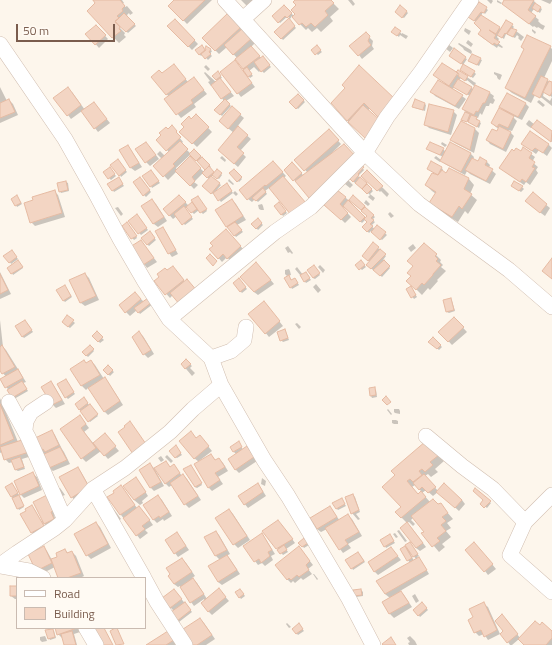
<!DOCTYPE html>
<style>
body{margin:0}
#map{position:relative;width:552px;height:645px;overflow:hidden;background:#fdf6ec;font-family:"Titillium Web",sans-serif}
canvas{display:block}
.legend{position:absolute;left:16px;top:577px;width:130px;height:52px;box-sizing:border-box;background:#fffaf3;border:1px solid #cabbb1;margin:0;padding:5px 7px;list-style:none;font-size:12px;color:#7a5c4d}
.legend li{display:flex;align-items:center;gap:8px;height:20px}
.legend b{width:20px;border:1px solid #cabbb1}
.scale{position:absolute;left:16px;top:24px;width:99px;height:18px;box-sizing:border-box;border:2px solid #7a5c4d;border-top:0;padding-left:5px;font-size:12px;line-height:14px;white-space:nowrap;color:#7a5c4d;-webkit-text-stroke:3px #fffaf3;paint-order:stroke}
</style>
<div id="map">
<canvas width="552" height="645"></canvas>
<ul class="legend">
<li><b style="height:5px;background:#fff"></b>Road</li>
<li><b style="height:11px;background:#f3d5c3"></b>Building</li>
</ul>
<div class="scale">50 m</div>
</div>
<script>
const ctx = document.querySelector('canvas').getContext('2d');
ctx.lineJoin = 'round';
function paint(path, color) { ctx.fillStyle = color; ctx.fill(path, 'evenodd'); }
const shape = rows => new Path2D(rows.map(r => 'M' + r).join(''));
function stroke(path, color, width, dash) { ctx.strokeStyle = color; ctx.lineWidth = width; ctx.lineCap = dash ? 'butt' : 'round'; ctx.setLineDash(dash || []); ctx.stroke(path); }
const shadow = shape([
 [94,0,122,0,124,3,122,4,125,7,127,6,133,13,130,15,129,13,127,15,128,17,128,18,136,26,128,33,121,26,120,28,125,33,124,35,126,37,119,43,88,11,97,3],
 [176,0,212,0,187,24,170,6],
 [241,0,263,0,251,10],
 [296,0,330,0,339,9,330,17,333,21,321,32,317,28,312,32,308,28,306,30,292,16,290,19,288,16,280,23,273,16,284,6,294,16,296,14,298,5],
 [348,0,352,0,355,4,353,6],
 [487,0,492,0,493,1,491,4],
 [497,0,502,3,501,4,497,2],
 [505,0,532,0,534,1,537,5,542,9,540,13,534,9,531,13,539,20,538,21,541,24,545,26,543,30,538,27,537,28,534,26,533,27,507,7,503,4],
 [541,0,552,0,552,1,550,4],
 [479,3,488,10,485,14,483,12,481,16,501,29,512,25,514,27,512,29,516,31,524,37,521,41,518,38,519,37,517,35,515,38,506,34,504,39,498,35,497,37,499,39,497,42,503,47,502,48,498,46,497,48,483,38,479,34,483,30,477,22,471,19],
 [407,12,408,13,404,18,397,14],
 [227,14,255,43,251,47,261,58,264,59,271,67,264,73,261,70,259,72,254,67,249,71,253,76,250,78,236,59,237,58,227,47,219,54,203,38],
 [175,20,198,44,192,50,169,26],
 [289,20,296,28,283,40,276,32],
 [96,26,108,39,99,48,87,34],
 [395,28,402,34,402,33,408,36,406,39,400,35,399,37,393,32],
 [465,28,471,31,469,35,464,31],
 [532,29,536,32,535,34,532,31],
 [369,37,373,41,372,46,374,49,362,59,359,55],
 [468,40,473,44,471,47,466,43],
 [459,43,471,50,472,52,471,54,464,50,463,48,458,44],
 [448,44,453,48,450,52,445,48],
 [201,47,205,51,207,50,207,47,212,51,210,54,212,56,208,60,203,54,201,56,197,51],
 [317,47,322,52,318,55,313,50],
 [522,47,550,47,552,49,552,61,544,78,552,84,552,106,542,98,535,95,531,103,512,93,506,88,525,50],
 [544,92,552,97,550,101,543,96],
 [452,57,465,58,467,59,463,65],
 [480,59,482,60,479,66,471,62],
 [206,65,210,69,208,71,204,67],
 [238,65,255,87,241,97,221,72],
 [177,69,188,82,197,82,207,94,194,104,196,107,181,118,165,99,169,97,153,77],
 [462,71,474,72,476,74,473,78],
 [205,72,216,82,218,81,214,76,218,72,222,78,220,79,234,96,226,101,231,106,222,116,216,110,224,101,212,85,211,86,208,82,210,81,204,73],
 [494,72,500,74,502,75,500,80,498,79,497,77,497,76,494,74],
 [457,74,459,76,467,77,474,82,476,83,474,86,467,80,467,81,461,78,459,80,471,87,474,90,475,87,490,93,494,96,493,98,495,100,493,104,490,103,489,106,486,106,482,115,480,113,478,118,474,116,478,120,478,121,481,123,479,128,463,119,466,112,463,109,470,96,455,86,452,90,462,96,466,99,459,109,435,96,432,92,445,83,434,75],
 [0,87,7,101,9,100,13,104,18,115,0,123],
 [346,88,371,107,368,111,349,122,332,103],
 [72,92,85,110,97,107,110,123,98,132,82,111,71,119,68,115],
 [298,95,305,102,298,109,291,102],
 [539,100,545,105,543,107,537,102],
 [415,101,425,104,426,105,425,111,415,108],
 [525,103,529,107,522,120,511,115,517,121,512,131,508,130,514,136,506,152,490,144,487,140,497,133,499,129,496,127,492,123,506,113,500,107],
 [232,108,244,118,237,127,251,139,240,151,246,157,238,167,223,154,234,133,224,125],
 [453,111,457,115,451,135,429,128,425,124],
 [196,115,212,132,197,147,181,132],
 [529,120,535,125,537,122,552,133,552,142,536,131,532,126,531,128,528,126,526,124],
 [461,122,475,129,479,133,474,153,455,143,451,140],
 [172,127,180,136,179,137,183,142,181,144,191,154,194,151,211,167,209,168,214,173,217,170,222,175,219,179,213,175,211,177,221,185,215,192,228,186,233,193,235,191,238,194,236,196,233,193,221,202,214,193,213,194,203,186,209,179,203,173,194,182,198,185,194,189,177,171,168,180,155,166,162,159,157,154,160,151,165,156,169,152,157,140],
 [191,154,206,170,204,172,190,158,177,170,176,168],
 [329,131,341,144,332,153,333,154,361,166,364,170,358,176,373,191,370,194,375,198,373,201,368,197,370,195,356,182,355,183,350,178,310,198,296,181,295,181,285,170,292,164,304,176,308,173,296,160],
 [442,142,447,145,445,147,441,144],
 [450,143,471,154,474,157,473,160,478,163,487,162,490,165,489,168,496,174,490,184,470,174,467,171,465,175,445,164,440,160,440,162,434,158,436,156,441,160,443,157,428,149,443,149,446,152],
 [522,144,548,144,552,148,547,156,539,150,536,154,526,147],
 [128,146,131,150,142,167,135,171,131,168,120,151],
 [149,146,159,159,150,166,146,162],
 [515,152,531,154,535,157,532,162,538,167,536,170,538,173,530,185,526,182,524,185,504,171],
 [222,156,226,160,225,162,220,158],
 [119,162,127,172,121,177,120,175],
 [277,166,286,176,270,189,269,188,265,191,267,194,258,202,255,199,252,202,248,199],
 [441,168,443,169,442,171,446,174,449,170,469,179,474,185,470,194,477,200,468,214,465,211,458,222,436,209,436,194,432,191,426,185,438,175,428,169],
 [111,170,116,176,111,180,109,178],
 [234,170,242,179,239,182,230,173],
 [367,172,389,194,387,197,381,191,380,192,363,176],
 [152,173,160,183,152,188,151,186],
 [142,179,151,192,146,197,144,195],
 [229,179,234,184,233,185,228,181],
 [120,180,124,186,114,192,109,184],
 [348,180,353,185,350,188,345,184],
 [66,182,68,183,69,191,61,193,60,191],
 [512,186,522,187,524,189,521,192],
 [54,191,58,195,65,217,35,226,31,222],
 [533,194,550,208,545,216,530,205],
 [345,197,349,201,348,202,366,219,368,216,350,200,353,197,375,217,372,220,375,222,371,226,375,229,377,226,387,235,382,240,371,231,369,233,364,227,369,222,366,219,362,223,345,206,343,208,351,217,345,223,325,204],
 [18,198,22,204,17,207,16,205],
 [199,199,207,211,203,214,199,210,194,214,187,207,185,209,193,219,185,225,177,216,173,219,164,209,183,200,189,206,192,204,198,209],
 [232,200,236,204,246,220,237,225,243,232,236,237,227,226],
 [366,200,370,204,368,206,364,203],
 [152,201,156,204,167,221,158,227,154,224,143,207],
 [262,204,263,206,264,210,261,210,259,209,258,205],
 [279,204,287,213,283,216,275,206],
 [118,207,123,214,121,216,115,208],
 [390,212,394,216,391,218,388,214],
 [138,217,148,230,141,235,129,221],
 [258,220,263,225,258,230,253,224],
 [129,225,137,238,134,240,123,226],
 [163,228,166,232,178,254,172,257,169,253],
 [151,234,156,240,149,246,147,244],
 [229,234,244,250,231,262,227,257,222,262,211,249],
 [141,241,157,262,147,268,132,248],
 [413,244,416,248,411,252,408,248],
 [288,246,293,253,292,254,290,252,288,253,285,248],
 [378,248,386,256,383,260,390,268,382,277,374,269,373,270,367,265,370,262,365,258],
 [13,253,18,259,11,264,12,265,20,263,23,268,13,275,12,273,12,265,5,256],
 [436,255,441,260,440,262,443,265,441,267,446,271,437,280,438,281,430,290,428,288,422,295,413,286],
 [361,261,366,267,362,270,357,265],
 [320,265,325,270,323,273,318,267],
 [260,267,274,284,258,295,254,292],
 [297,267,303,275,307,274,311,280,306,283,300,275,295,269],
 [315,268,320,275,315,279,313,278],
 [289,269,290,271,291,275,287,276,285,274,285,270],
 [167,271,176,271,185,282,170,298,155,281],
 [0,272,11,294,0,299],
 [85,274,89,278,99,300,85,306,81,303,71,281],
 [289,277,292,281,296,280,299,285,292,289,291,287],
 [239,279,247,289,242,293,234,284],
 [316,284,321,290,318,293,313,287],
 [411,287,417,297,414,299,407,289],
 [66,288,72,297,65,302,63,300],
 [138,296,144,302,148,299,153,304,140,314,137,310,130,316,120,306],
 [451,299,452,301,455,311,449,313,447,312],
 [267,306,283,326,269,337,250,314],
 [67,316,75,323,70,328,64,324],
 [454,318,467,332,452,345,440,332],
 [0,320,3,347,6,350,26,382,23,383,28,391,14,399,9,390,6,387,6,377,0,369],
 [27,323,33,332,24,338,22,336],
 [297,323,301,327,299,329,295,324],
 [285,330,286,332,289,340,283,342,281,340],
 [97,333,104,340,100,343,94,336],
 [139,333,143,336,154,354,148,358,144,354],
 [433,338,442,347,439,350,430,342],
 [90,346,94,351,88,357,83,352],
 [91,361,95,365,104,379,108,382,123,405,108,415,104,411,89,387,86,390,82,386,71,369,86,364],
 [186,361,192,366,190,368,195,373,192,376,182,364],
 [108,367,114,372,110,376,105,370],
 [51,382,54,386,65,404,56,408,53,405],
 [67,382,75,394,68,399,66,397],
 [370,389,374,389,376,390,377,397,372,398,371,396],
 [0,398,18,442,32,456,22,459,25,469,18,471,16,470,13,462,9,463,5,459,2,452,0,453],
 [85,400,98,416,90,422,79,409],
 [388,409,392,414,391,415,387,410],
 [394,409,399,409,400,411,400,414,395,413,394,412],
 [83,420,89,428,84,432,94,444,105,435,119,451,108,459,101,451,86,462,82,458,61,429],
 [392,420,396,420,398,421,398,424,394,424,392,423],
 [52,431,55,435,62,449,64,452,70,464,53,471,49,468,39,450],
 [191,433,197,439,203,440,212,451,199,461,199,462,211,455,216,461,219,459,223,463,228,471,218,477,223,484,212,491,208,487,199,462,194,458],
 [240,444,243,450,247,447,257,461,239,473,235,469,236,454,233,451],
 [177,448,182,455,177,458,175,457],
 [432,448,444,461,435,469,438,472,431,477,428,474,425,476,438,491,462,500,465,504,459,511,438,492,433,496,426,490,422,493,430,502,438,505,440,504,453,519,447,523,451,528,446,531,451,537,442,544,445,547,439,552,423,533,425,532,414,517,411,520,415,524,413,526,409,522,407,523,396,512,402,507,384,487],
 [415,485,422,492,418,494,412,487],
 [167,455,173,461,171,463,165,457],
 [161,456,164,460,161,462,158,458],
 [165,462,170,468,177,469,182,476,183,475,187,479,201,500,189,508,185,504,172,485,169,487,165,483],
 [150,465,154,468,164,486,154,491,151,488],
 [78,468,81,472,92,491,75,501,72,497],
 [192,468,202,485,197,488,195,487],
 [33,474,37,477,42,490,24,498,20,494],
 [262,478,266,481,265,486,261,484],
 [139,482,148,496,142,501,143,503,140,505,134,500],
 [12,484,19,495,18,495,20,498,24,507,19,510,11,496],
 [257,485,261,488,266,496,248,508,239,497],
 [60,488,65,495,60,497,56,490],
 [475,489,491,503,487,508,481,503,484,500],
 [124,490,137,508,143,511,153,525,145,530,148,533,140,539,121,515,115,493],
 [353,495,355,497,360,512,356,514,360,519,358,520,352,513],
 [158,496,162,500,172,516,164,521,163,519,157,523,153,519],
 [343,501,346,506,338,510,336,508],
 [34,502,60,513,54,515,57,523,48,527,42,522,47,530,35,536,32,532,27,511,32,506,35,510,41,521,43,520],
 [330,507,333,511,340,521,348,516,352,519,362,536,348,544,351,548,343,553,340,549,327,529,321,532,317,529],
 [113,508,121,519,118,521,110,510],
 [229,510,233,514,250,540,238,548,234,544,216,519],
 [96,523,100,527,111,548,91,559,87,555],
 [282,525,295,543,286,549,288,552,283,555,264,532],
 [411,527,426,547,420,551,416,548],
 [399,530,407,541,405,542,397,531],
 [216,532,219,535,230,554,226,556,230,559,240,574,222,585,218,582,220,560,216,556,206,537],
 [395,533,398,537,396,538,393,534],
 [262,535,265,538,275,554,271,556,273,560,265,566,262,563,258,565,255,561],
 [180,537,189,550,178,557,175,553],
 [391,537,395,543,386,548,385,546],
 [304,540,309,545,304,548,300,543],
 [411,545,419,556,417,557,422,562,429,574,400,591,404,595,412,607,394,618,390,614,383,602,390,598,385,594,410,563,401,550],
 [410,553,411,553,416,559,414,561],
 [44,547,47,551,52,560,58,557,65,550,68,553,72,552,76,556,84,576,80,578,59,578,55,567,41,574,37,570],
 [478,547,496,569,488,575,485,571],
 [391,548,401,560,378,575,374,571],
 [302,551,313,565,308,569,312,574,303,580,301,578,295,583,293,581,291,583,287,579],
 [360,555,365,562,353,570,352,568],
 [182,559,186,563,195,576,192,578,197,583,207,599,222,593,229,601,212,615,208,611,204,599,194,606,191,602,180,586,178,587,174,584,171,575],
 [313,574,314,574,318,579,317,580],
 [17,587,17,599,15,599,11,596],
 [174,590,192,612,179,622,174,611,170,607],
 [361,590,363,592,363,596,356,597,355,595],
 [242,592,245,596,241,599,237,593],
 [415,594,419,601,416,603,412,596],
 [422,603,428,610,420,617,415,610],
 [484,604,488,607,500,634,488,640,484,634,479,636,475,632,474,618],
 [200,619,204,623,215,639,206,645,191,645],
 [506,619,520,638,552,632,552,645,525,645,519,639,512,645,510,645,508,642,504,632],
 [287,623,291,627,289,628,286,624],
 [300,626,304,631,298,635,293,629],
 [56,628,79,628,80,632,74,634,77,645,65,645,63,638,62,638,58,634],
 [52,630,54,631,56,638,50,640,49,638],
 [45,636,46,638,47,641,42,642,40,640,40,637],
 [171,636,177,644,175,645,147,645],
 [410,636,415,641,417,645,409,645,408,643,410,642,407,638]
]);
const building = shape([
 [93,0,120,0,125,6,122,9,123,11,117,16,119,18,115,21,120,27,119,29,121,31,112,38,87,11,95,3,93,0],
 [174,0,205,0,183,21,168,6,174,0],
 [295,0,331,0,334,3,325,11,328,15,315,27,311,23,306,27,302,23,299,25,292,17,295,14,291,10,296,5,293,2,295,0],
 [504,0,534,0,528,10,536,16,529,24,502,4,504,0],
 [479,2,487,7,484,13,481,12,474,21,468,17,479,2],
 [535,3,541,7,538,12,532,8,535,3],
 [284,5,292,13,287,18,285,16,278,23,272,16,284,5],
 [400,5,407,11,402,18,395,12,400,5],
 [124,13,135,24,126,32,115,22,124,13],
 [228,13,241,27,215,51,202,38,228,13],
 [481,15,500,27,496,34,489,30,496,35,494,38,500,42,497,45,494,43,493,45,478,34,481,30,474,23,481,15],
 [289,18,295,26,281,39,274,32,289,18],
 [175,19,195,40,188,47,167,26,175,19],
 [506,20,513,24,506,34,505,33,502,38,497,35,506,20],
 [96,25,106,35,95,45,85,34,96,25],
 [395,27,401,31,397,36,391,32,395,27],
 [243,28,252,38,233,55,224,45,243,28],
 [511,28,517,30,513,37,507,34,511,28],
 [366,32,370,36,368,41,371,45,358,56,349,46,366,32],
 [527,35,551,46,525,98,505,88,524,49,521,47,527,35],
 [202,45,205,50,199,55,195,50,202,45],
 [317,45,321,50,315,55,311,50,317,45],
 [206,46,211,49,209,52,211,54,205,59,201,54,206,50,205,48,206,46],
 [251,46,260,56,243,69,235,59,251,46],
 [454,48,466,57,461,64,449,56,454,48],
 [472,54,481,58,477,65,468,61,472,54],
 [263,56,270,65,261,72,254,62,263,56],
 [235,60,252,83,237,94,220,72,235,60],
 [442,63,458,73,449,86,433,75,442,63],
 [174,64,186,79,166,95,151,77,159,70,162,73,174,64],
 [463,64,475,71,471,77,460,70,463,64],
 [359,65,395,99,378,117,364,103,347,121,331,103,345,88,342,85,359,65],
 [247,67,252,74,248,77,243,70,247,67],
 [458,70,468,76,465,81,458,76,459,74,456,72,458,70],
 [218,71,221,76,216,80,212,76,218,71],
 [541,76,548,79,540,98,532,94,541,76],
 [194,77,204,90,191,100,193,103,176,115,164,99,194,77],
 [220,78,231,92,221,99,211,85,220,78],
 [458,79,472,87,467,95,453,87,458,79],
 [438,80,463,95,455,106,430,92,438,80],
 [549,81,552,82,552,92,550,96,543,92,549,81],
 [475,85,490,92,485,103,483,103,478,112,476,111,474,115,462,109,475,85],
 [68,87,81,105,67,116,53,98,68,87],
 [507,93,526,103,518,117,499,107,507,93],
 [298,94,304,100,296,109,289,102,298,94],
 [9,99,15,112,0,118,0,103,9,99],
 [225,99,230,104,220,115,214,110,225,99],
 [415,99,425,103,423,110,412,107,415,99],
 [94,102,107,119,94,129,81,111,94,102],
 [429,104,454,110,448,132,424,125,429,104],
 [363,105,382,122,366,139,348,122,363,105],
 [232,106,241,114,228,129,219,121,232,106],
 [499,108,514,116,508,128,499,124,497,127,491,123,499,108],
 [465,112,470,114,467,122,461,120,465,112],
 [196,114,209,127,192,144,179,132,184,127,181,124,189,116,191,119,196,114],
 [471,115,477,117,476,119,480,121,477,127,468,122,471,115],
 [537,120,552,131,551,142,531,127,537,120],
 [461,121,475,128,470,150,450,140,461,121],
 [172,125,177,131,176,132,181,137,166,151,156,140,161,135,159,133,166,127,168,129,172,125],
 [238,126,248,135,237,147,244,153,234,164,218,150,238,126],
 [499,126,511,132,503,149,486,140,492,129,497,131,499,126],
 [329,129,339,140,304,171,294,160,329,129],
 [530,131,549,144,543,153,535,148,532,151,521,144,530,131],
 [180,141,188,149,173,164,175,166,163,177,153,166,180,141],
 [146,142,156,155,145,163,135,149,146,142],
 [430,142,444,148,440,155,426,149,430,142],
 [450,142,471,153,461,172,440,161,450,142],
 [344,144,357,158,309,198,295,181,344,144],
 [128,145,139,163,130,168,119,150,128,145],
 [523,147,532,153,529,158,535,162,532,167,535,168,526,182,522,179,520,182,499,168,512,149,514,151,516,148,521,151,523,147],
 [194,149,201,156,196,161,189,154,194,149],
 [190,156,201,168,192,177,195,181,190,186,175,171,190,156],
 [202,157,210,165,205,170,197,161,202,157],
 [480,157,487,161,485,165,493,169,486,181,465,170,472,158,478,161,480,157],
 [118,159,126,170,119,176,110,165,118,159],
 [273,161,283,172,266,186,265,185,247,200,239,190,273,161],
 [431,161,442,167,438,175,427,169,431,161],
 [292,162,302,173,293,181,284,170,292,162],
 [361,165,364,167,358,174,359,175,353,182,349,178,361,165],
 [209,166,214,172,207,178,202,173,209,166],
 [110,167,115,174,108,179,103,172,110,167],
 [449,168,469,178,464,189,472,194,462,209,459,206,452,217,429,203,436,192,425,185,432,173,438,175,442,170,446,173,449,168],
 [217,169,222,173,217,179,212,175,217,169],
 [234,169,242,177,237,182,229,173,234,169],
 [151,170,159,181,150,187,142,176,151,170],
 [367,170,383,186,377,191,361,176,367,170],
 [211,176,220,183,211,194,202,186,211,176],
 [283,176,306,203,291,215,269,188,283,176],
 [119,177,123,184,112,191,107,184,119,177],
 [140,177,150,190,143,196,133,182,140,177],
 [360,177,367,183,362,189,355,183,360,177],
 [66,181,68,190,59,192,57,183,66,181],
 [514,181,523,186,519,191,511,186,514,181],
 [227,183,232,191,218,201,213,193,227,183],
 [367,184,372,189,367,194,362,189,367,184],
 [263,188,266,192,256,201,252,198,263,188],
 [55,190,62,213,30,223,24,203,33,200,32,197,55,190],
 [337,190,346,197,340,204,348,213,341,220,324,205,337,190],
 [533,192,547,204,540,213,525,201,533,192],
 [17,195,21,203,15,206,11,199,17,195],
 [179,195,186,202,169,216,163,209,179,195],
 [353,195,365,206,361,210,349,200,353,195],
 [198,196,207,209,200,213,191,200,198,196],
 [152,199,164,217,153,224,141,206,152,199],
 [232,199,243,216,226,227,215,210,232,199],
 [348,200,365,217,360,222,343,206,348,200],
 [192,202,197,209,191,213,186,207,192,202],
 [279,202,286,211,281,215,274,206,279,202],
 [184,206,192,217,182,225,174,214,184,206],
 [365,207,374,215,371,218,374,220,370,224,373,226,367,232,362,227,367,222,364,219,367,216,361,211,365,207],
 [137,214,147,228,138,234,128,221,137,214],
 [258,218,262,223,256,229,251,224,258,218],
 [127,222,137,236,131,239,122,226,127,222],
 [235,222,242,230,234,236,227,227,235,222],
 [377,225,386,232,380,240,371,232,377,225],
 [163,227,176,250,168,254,155,231,163,227],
 [226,229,241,246,227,259,223,254,218,259,209,249,213,246,210,243,226,229],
 [150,231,155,238,147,245,141,238,150,231],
 [141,240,154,258,143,265,130,247,141,240],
 [373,242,379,247,368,261,362,256,373,242],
 [424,243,437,254,435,256,438,259,436,261,441,265,433,274,433,275,424,285,422,283,416,290,406,281,411,276,407,273,413,266,407,261,424,243],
 [380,249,386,254,371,269,366,265,380,249],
 [12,250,17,257,9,263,3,256,12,250],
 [210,254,217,261,213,266,206,258,210,254],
 [552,258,552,279,542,271,552,258],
 [18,260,23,267,11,274,7,268,18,260],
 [361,260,365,265,359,270,355,265,361,260],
 [384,260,390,266,380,276,373,270,384,260],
 [256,262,271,280,254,292,240,277,256,262],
 [314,265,320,273,313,278,307,270,314,265],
 [173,266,184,280,165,295,154,281,159,277,157,274,165,268,167,270,173,266],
 [306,272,310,278,304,282,300,275,306,272],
 [85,273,96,296,80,303,69,280,85,273],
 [0,274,8,290,0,294,0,274],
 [289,275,291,280,295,278,298,283,290,288,284,278,289,275],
 [239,278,246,287,240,292,233,283,239,278],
 [187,279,198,292,180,305,170,293,187,279],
 [65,285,71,296,63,301,56,290,65,285],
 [411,286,416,295,411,298,406,289,411,286],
 [135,292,141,299,125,313,119,305,135,292],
 [148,298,152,302,138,313,134,308,148,298],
 [451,298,454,310,446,312,443,300,451,298],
 [264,301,280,321,265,334,248,314,264,301],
 [67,315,74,320,68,327,62,322,67,315],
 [454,317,464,327,448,342,438,332,454,317],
 [25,320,32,330,22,337,15,326,25,320],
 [285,329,288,338,280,341,277,332,285,329],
 [97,331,103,337,98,342,92,336,97,331],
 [139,331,151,350,143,355,132,337,139,331],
 [433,337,441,345,437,349,428,342,433,337],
 [2,345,15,367,2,374,0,371,0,347,2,345],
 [90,345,94,349,86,356,82,352,90,345],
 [186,359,191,364,185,369,181,364,186,359],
 [84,360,86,363,91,360,100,375,81,386,70,369,84,360],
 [108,365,113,370,108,375,103,370,108,365],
 [18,369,23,378,5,388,0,379,18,369],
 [105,377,120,401,104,412,88,388,105,377],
 [66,379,74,392,65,398,57,384,66,379],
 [22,381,27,389,12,398,7,390,22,381],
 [51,381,62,400,52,405,41,387,51,381],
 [375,387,376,395,370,396,369,388,375,387],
 [386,396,391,402,387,405,382,400,386,396],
 [84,397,88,403,79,410,75,404,84,397],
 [0,404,14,439,0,445,0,404],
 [90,404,98,414,88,422,80,411,90,404],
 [80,415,86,424,81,428,96,448,81,459,60,429,80,415],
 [130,421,146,444,133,454,118,432,125,427,124,426,130,421],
 [52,430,59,445,45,452,43,449,38,451,33,439,52,430],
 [191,431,196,438,200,435,209,446,194,459,179,441,191,431],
 [105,433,116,446,104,456,93,443,105,433],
 [25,439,29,452,4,460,0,447,25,439],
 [239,441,242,447,233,452,230,447,239,441],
 [426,441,439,455,430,462,433,465,425,472,422,469,419,471,422,475,413,482,410,479,407,481,418,494,421,491,426,497,401,518,395,512,401,507,382,487,395,475,391,471,426,441],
 [176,445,181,453,175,458,169,451,176,445],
 [247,446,254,457,235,470,228,459,247,446],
 [60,447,67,460,49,468,42,455,60,447],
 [211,454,215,460,219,458,225,467,215,473,220,480,208,488,194,464,211,454],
 [20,457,24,467,15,470,11,460,20,457],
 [166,461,170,467,174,464,180,473,165,484,154,468,166,461],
 [150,463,161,482,150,488,139,470,150,463],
 [191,465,202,483,195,487,183,469,191,465],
 [78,467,89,487,71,498,59,477,78,467],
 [33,472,39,486,20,495,14,481,33,472],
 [183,474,198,496,184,505,170,483,183,474],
 [424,474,436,487,428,493,422,487,419,490,413,483,424,474],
 [136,477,146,492,134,500,123,486,136,477],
 [12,483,18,493,11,497,5,487,12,483],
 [258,483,263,492,244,505,238,496,258,483],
 [444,483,462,500,455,508,436,492,444,483],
 [121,485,135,505,120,515,107,497,114,493,113,491,121,485],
 [475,488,491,501,484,508,480,504,483,500,473,491,475,488],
 [49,494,57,509,51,512,54,519,44,524,33,502,49,494],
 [353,494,359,510,351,514,345,497,353,494],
 [19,495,24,506,17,509,12,498,19,495],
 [158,495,169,512,160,518,159,516,153,520,143,505,158,495],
 [342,498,345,504,336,509,332,503,342,498],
 [433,499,438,504,441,503,448,513,442,517,446,521,441,525,446,531,437,538,440,541,432,547,421,533,424,532,411,516,433,499],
 [32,505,44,526,31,533,20,514,26,511,25,509,32,505],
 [139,506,150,520,142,526,145,529,136,536,123,518,139,506],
 [330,506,337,517,317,529,310,518,330,506],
 [229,509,247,536,233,545,215,518,229,509],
 [348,514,359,532,345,540,348,544,339,550,325,528,348,514],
 [278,520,293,539,276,549,262,531,278,520],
 [96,522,108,544,86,556,74,534,96,522],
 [407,522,423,543,416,548,400,528,407,522],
 [216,531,227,550,215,556,204,537,216,531],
 [177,532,186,546,174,554,165,540,177,532],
 [262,533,272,550,268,552,270,556,261,563,259,559,254,562,243,546,262,533],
 [390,534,394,541,384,547,380,540,390,534],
 [304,538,308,543,302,547,298,543,304,538],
 [410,542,418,554,413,557,405,545,410,542],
 [474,542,493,564,484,572,465,550,474,542],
 [284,545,287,550,280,554,277,550,284,545],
 [44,546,52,563,36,571,28,554,44,546],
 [299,546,310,561,306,565,309,570,299,577,297,575,291,580,289,578,287,580,275,565,299,546],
 [405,546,412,558,407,561,400,549,405,546],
 [391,547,398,556,374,572,368,562,391,547],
 [65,549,67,553,72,551,81,573,67,578,58,578,51,559,57,557,56,553,65,549],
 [358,552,364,561,351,569,345,560,358,552],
 [227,555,237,570,218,582,208,566,227,555],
 [419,557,427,570,385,594,376,581,419,557],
 [182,558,192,572,174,584,168,576,170,574,166,568,182,558],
 [193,578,204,594,190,603,180,587,193,578],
 [10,586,17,586,17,596,10,596,10,586],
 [219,588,226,597,208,612,201,603,219,588],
 [174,589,182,599,170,608,162,598,174,589],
 [240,589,244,594,239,598,235,592,240,589],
 [361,589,362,595,354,596,353,590,361,589],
 [401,591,409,603,389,614,382,602,401,591],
 [185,602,191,610,177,621,171,612,185,602],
 [422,602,427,608,418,616,413,610,422,602],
 [484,602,497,630,484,637,481,630,474,633,468,620,473,617,469,609,484,602],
 [502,614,518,634,507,643,500,634,503,631,495,621,502,614],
 [200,618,212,635,197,645,190,645,180,631,200,618],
 [535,621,540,625,542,622,552,631,552,638,546,645,524,645,518,639,535,621],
 [299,623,303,629,296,634,292,629,299,623],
 [55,628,77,628,57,635,55,628],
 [91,628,104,628,113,645,100,645,91,628],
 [115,628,117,628,124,644,116,645,110,631,115,628],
 [53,629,55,637,48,639,45,630,53,629],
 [72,631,76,645,64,645,61,634,72,631],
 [168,631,174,640,166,645,146,645,168,631],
 [391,637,396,645,383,645,382,644,391,637]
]);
const minor = shape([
 [225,0,365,153,419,204,509,270,552,307],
 [243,19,264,0],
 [0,44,65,139,96,194,120,239,145,282,169,319,211,358,221,385,264,460,288,496,349,599,373,645],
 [169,319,275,232,311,207,365,153,387,117,421,72,471,0],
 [211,358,231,351,244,340,246,327],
 [9,402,28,437,65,520],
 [25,430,26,421,31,412,46,402],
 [426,436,462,466,493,489,525,522],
 [93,489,144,578],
 [552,495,525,522,510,555,552,592],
 [0,565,17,553,55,528,65,520,93,489,125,468,170,432,193,409,221,385],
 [0,566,29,571,43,578],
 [145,580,157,602,185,645],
 [86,628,96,645]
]);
paint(shadow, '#0003');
paint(building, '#f3d5c3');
stroke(building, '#e6bba3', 1);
stroke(minor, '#d1beb0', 16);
stroke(minor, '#fff', 15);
</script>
